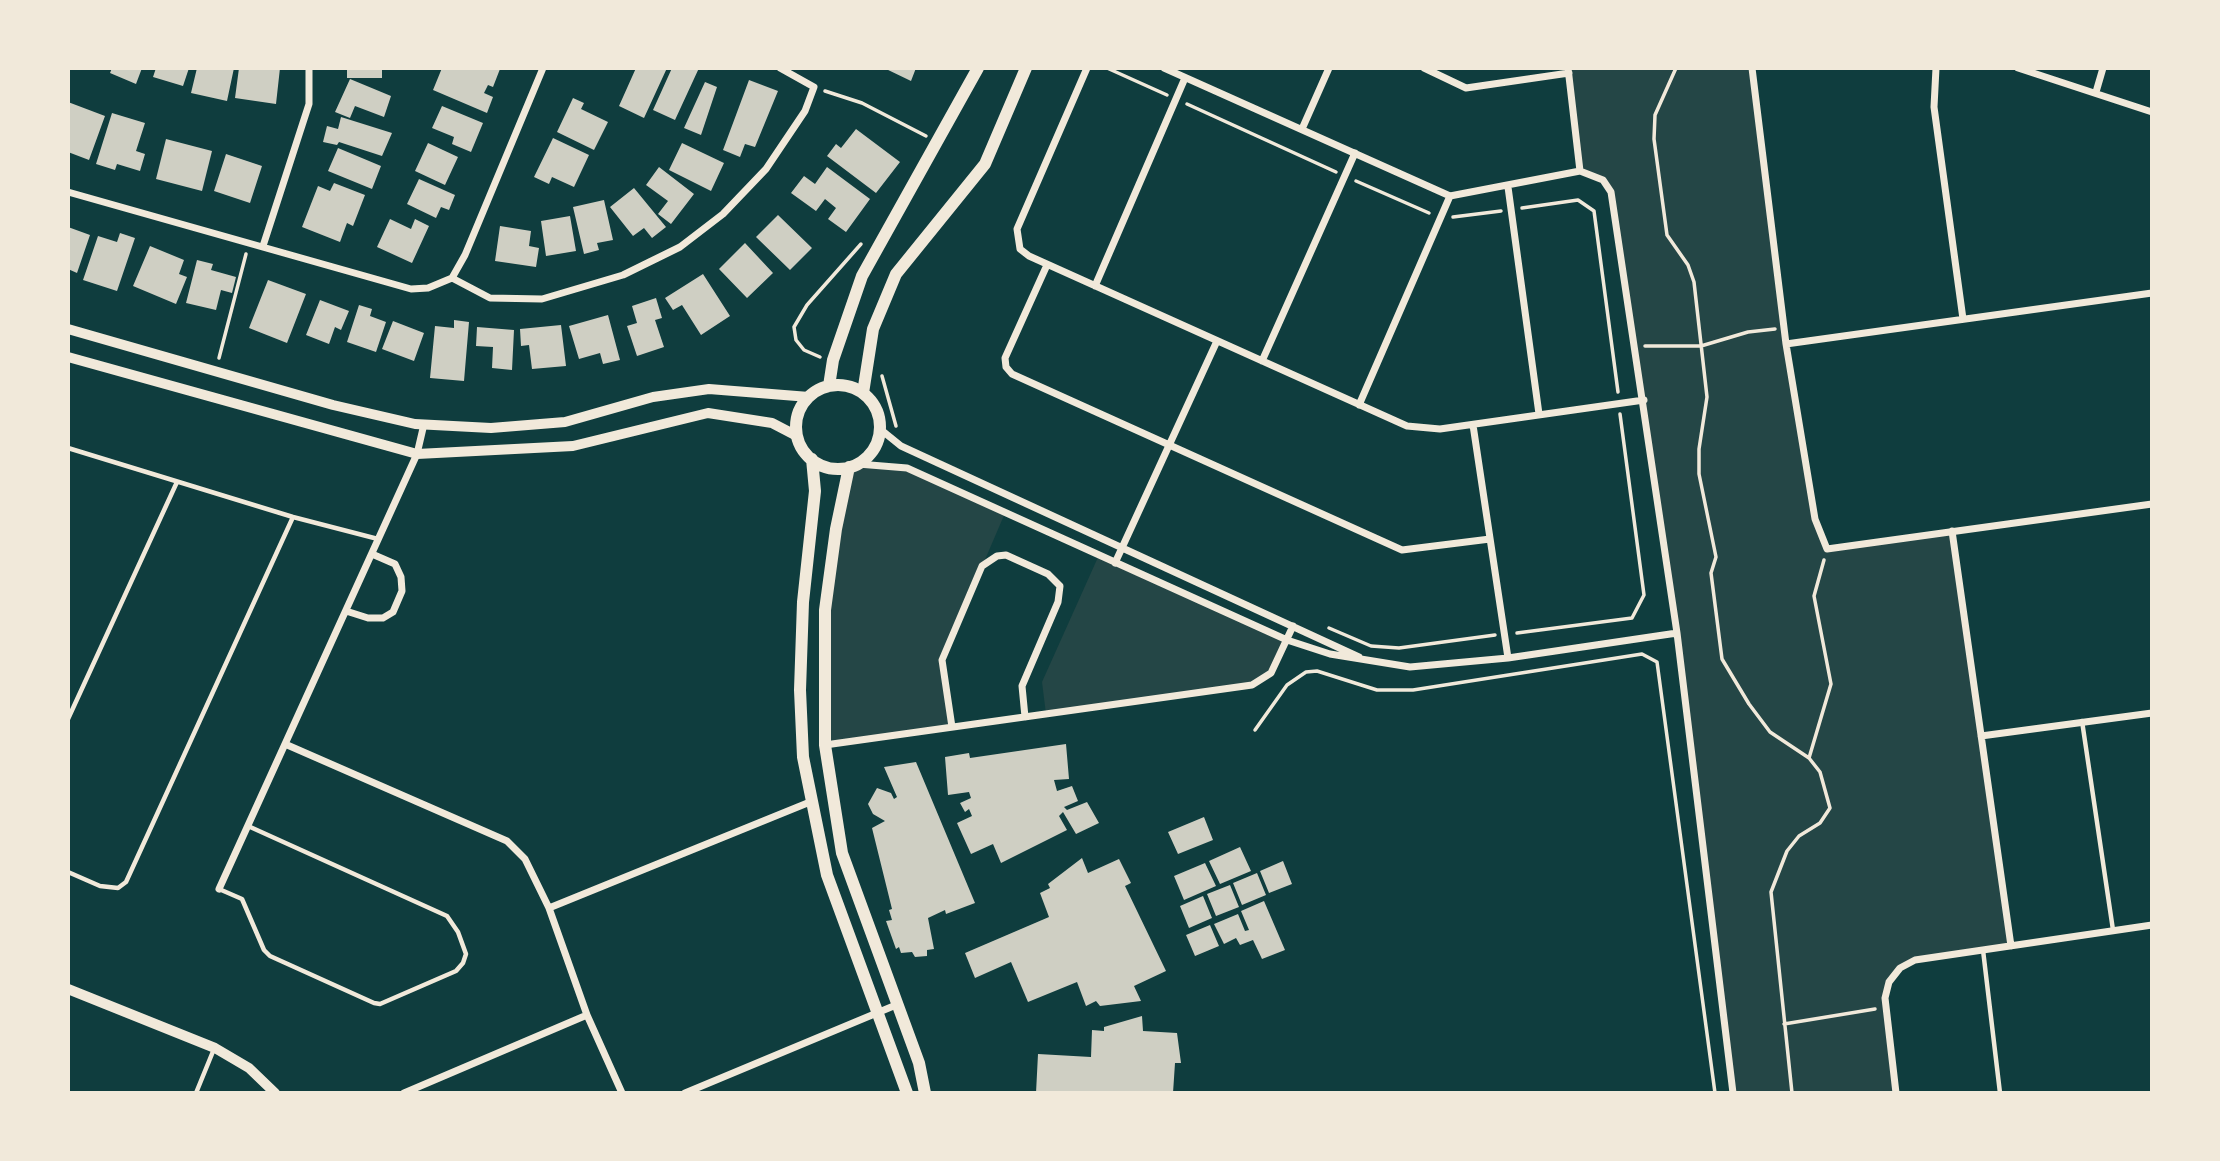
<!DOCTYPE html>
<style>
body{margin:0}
#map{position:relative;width:2220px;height:1161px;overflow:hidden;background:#0f3d3e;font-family:Roboto,sans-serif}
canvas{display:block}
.frame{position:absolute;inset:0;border:70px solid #f1e9da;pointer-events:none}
</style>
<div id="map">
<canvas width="2220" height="1161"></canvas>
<div class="frame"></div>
</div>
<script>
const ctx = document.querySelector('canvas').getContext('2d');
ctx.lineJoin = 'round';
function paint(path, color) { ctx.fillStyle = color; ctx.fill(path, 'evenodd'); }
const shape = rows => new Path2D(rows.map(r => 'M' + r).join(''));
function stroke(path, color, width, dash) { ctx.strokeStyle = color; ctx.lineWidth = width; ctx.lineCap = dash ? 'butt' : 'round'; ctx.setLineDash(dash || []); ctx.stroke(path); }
const green = shape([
 [1569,68,1752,68,1786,344,1815,519,1827,549,1952,531,2011,946,1915,960,1900,968,1885,998,1896,1093,1733,1093,1677,633,1611,192,1603,180,1580,171],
 [858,464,907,468,1005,513,942,660,952,727,825,745,825,610,849,467],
 [1099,555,1287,640,1262,681,1046,714,1042,682]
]);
const building = shape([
 [112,68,142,68,136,84,110,73],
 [156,68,189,68,183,86,153,77],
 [197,68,234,68,227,101,191,93],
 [239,68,280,68,276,104,235,98],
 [347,68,382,68,382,78,347,78],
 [442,68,500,69,493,87,488,85,484,93,493,97,487,113,433,90],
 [636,68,667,68,644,118,619,106],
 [672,68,699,68,675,120,653,110],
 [884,68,916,68,911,81],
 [350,79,391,96,384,117,355,106,350,118,335,112],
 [749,80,778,91,755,147,745,144,740,157,723,150],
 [705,82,717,87,701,135,684,128],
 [573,98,584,103,581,109,608,122,594,150,557,132],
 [68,102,105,116,89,160,68,152],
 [442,106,483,123,471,152,452,144,454,137,432,128],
 [112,113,145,123,136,151,145,154,140,171,117,164,115,170,96,164],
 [341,117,392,133,382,156,339,142,337,145,323,142,327,126,338,129],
 [856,129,900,162,876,193,827,156,836,144,841,148],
 [553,138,589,155,574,187,552,177,549,184,534,177],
 [166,139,212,151,202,191,156,179],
 [428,143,458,157,445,185,415,171],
 [682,143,724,163,711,191,669,170],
 [338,148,381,166,372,189,328,171],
 [226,154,262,166,250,203,214,191],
 [659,167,694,194,671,224,658,214,668,201,646,185],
 [827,167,870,199,846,232,828,219,836,208,825,199,816,211,791,193,804,176,815,184],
 [419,179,455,195,449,210,441,207,436,218,407,204],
 [334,183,365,195,353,226,347,223,340,242,302,227,318,186,330,191],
 [634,188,666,227,652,238,644,228,633,236,610,207],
 [604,200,613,240,597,243,599,250,584,254,573,207],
 [778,215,812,248,790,270,756,237],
 [570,216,576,251,546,256,541,221],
 [390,219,411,229,415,219,429,226,412,263,377,247],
 [500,226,531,231,529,246,539,248,536,267,495,261],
 [68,227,90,235,77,273,68,269],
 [120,233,135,238,117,291,83,280,98,236,117,242],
 [745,243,773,273,747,298,719,269],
 [150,246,184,260,179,274,187,277,176,304,133,286],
 [197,260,213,264,211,270,236,277,232,293,221,290,216,310,186,303],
 [703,274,730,316,701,335,682,305,673,310,665,298],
 [268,280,306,294,287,343,249,328],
 [656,298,662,318,655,320,664,347,637,356,627,326,637,323,632,306],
 [320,300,349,311,341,330,335,327,329,344,306,335],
 [359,305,372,309,370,316,386,322,376,352,347,342],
 [608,315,620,360,603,364,600,353,579,359,569,326],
 [454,320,469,322,464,381,430,378,435,326,454,328],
 [393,321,424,333,414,361,382,349],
 [561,325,566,366,532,369,529,345,521,346,520,329],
 [477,327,514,330,512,370,492,368,493,347,476,346],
 [1066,744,1069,779,1054,780,1057,791,1072,786,1078,801,1064,807,1067,810,1087,802,1099,823,1076,834,1063,812,1059,816,1067,830,1001,863,993,844,971,854,957,823,972,816,969,809,965,812,960,803,971,798,969,792,948,795,945,757,969,753,970,758],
 [916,762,975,903,946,914,945,910,928,918,934,949,927,950,927,956,915,957,912,952,901,953,899,947,896,949,886,921,892,920,889,910,892,909,872,828,885,821,873,814,868,804,877,788,891,793,894,799,897,797,884,767],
 [1204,817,1213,840,1178,854,1168,832],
 [1240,847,1251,871,1220,884,1209,861],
 [1082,858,1088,873,1119,859,1131,883,1125,886,1166,971,1134,986,1141,1001,1100,1006,1096,1001,1086,1006,1077,982,1028,1002,1011,962,975,978,965,953,1049,917,1040,893,1050,888,1048,884],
 [1283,861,1292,884,1269,893,1260,871],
 [1205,863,1216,886,1184,900,1174,876],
 [1257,873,1266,895,1242,905,1233,883],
 [1230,885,1239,907,1216,916,1207,894],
 [1203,896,1212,918,1189,928,1180,906],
 [1264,901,1285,950,1262,959,1253,940,1240,945,1236,938,1224,944,1214,924,1238,914,1245,931,1249,930,1241,911],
 [1210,925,1219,946,1195,956,1186,935],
 [1142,1016,1143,1031,1177,1033,1181,1063,1175,1063,1173,1093,1036,1093,1038,1054,1091,1057,1092,1030,1104,1031,1104,1027]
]);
const path = shape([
 [1107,68,1167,95],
 [1676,68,1655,115,1654,139,1667,235,1688,265,1694,282,1707,397,1699,449,1699,474,1716,557,1711,573,1722,659,1749,704,1770,732,1809,758,1820,772,1830,808,1820,823,1799,836,1787,851,1771,892,1792,1093],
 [825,91,862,103,926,136],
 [1187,104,1336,172],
 [1356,181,1429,213],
 [1522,208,1578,200,1594,211,1618,392],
 [1453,217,1501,211],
 [1645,346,1701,346,1748,332,1775,329],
 [820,357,804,350,796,340,794,327,807,305,861,244],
 [219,358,246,254],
 [882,376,896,426],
 [1329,628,1371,646,1399,648,1495,635],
 [1517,633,1632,618,1644,595,1620,414],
 [1255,730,1287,685,1306,672,1317,671,1377,690,1413,690,1642,654,1657,662,1715,1093],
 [1809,758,1831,684,1814,596,1824,560],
 [1784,1024,1875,1009]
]);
const service = shape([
 [68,448,293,517,378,539],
 [68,719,177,482],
 [2082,721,2113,930],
 [68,872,100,886,118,888,126,882,293,517],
 [219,889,242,899,264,950,270,956,374,1003,380,1004,456,971,463,963,466,954,458,932,447,916,248,826],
 [1983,950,2000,1093],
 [196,1093,214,1049]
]);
const minor = shape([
 [1087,68,1017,229,1020,249,1029,256,1407,426,1440,429,1644,400],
 [1164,68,1450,196,1580,171,1603,180,1611,192,1677,633,1733,1093],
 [1424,68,1466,88,1569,73],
 [1568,68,1580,171],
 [1752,68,1786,344,1815,519,1827,549,2152,504],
 [1936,68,1934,107,1963,319],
 [2018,68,2152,112],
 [2096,92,2103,68],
 [1302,129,1329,68],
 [1508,187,1539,414],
 [68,192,411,289,428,288,452,278,465,255,543,68],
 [263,246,309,104,309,68],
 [1047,265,1005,358,1006,367,1012,374,1402,550,1490,539],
 [452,278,490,298,542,299,623,275,680,247,723,214,766,169,805,111,814,87,780,68],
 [1095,286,1185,78],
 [1786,344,2152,293],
 [1262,361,1355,153],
 [1359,405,1450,196],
 [1473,425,1508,658],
 [880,429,901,446,1359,657],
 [858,464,907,468,1287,640,1330,654,1410,667,1508,658,1677,633],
 [1952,531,2011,946],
 [1115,563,1217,341],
 [346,611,368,618,383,618,393,612,402,591,401,577,395,564,372,554],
 [952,727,942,660,982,566,997,556,1006,555,1048,574,1060,586,1058,602,1022,686,1025,717],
 [1981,736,2152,713],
 [285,744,507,841,525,859,549,908,587,1015,622,1093],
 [825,745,1252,685,1271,673,1293,626],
 [219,889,417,454,424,424],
 [549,908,810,802],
 [404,1093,587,1015],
 [685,1093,896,1005],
 [1896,1093,1885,998,1889,982,1900,968,1915,960,2152,925]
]);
const tertiary = shape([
 [68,329,333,405,415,424,491,428,565,422,653,397,709,389,809,397],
 [68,357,417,454,573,446,708,413,772,423,797,436],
 [68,989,215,1048,249,1068,275,1093]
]);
const secondary = shape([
 '796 427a42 42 0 1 1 84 0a42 42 0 1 1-84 0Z',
 [829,386,833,360,862,276,978,68],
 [863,393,873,329,896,274,985,164,1026,68],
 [812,459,815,491,803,602,800,690,803,757,827,875,907,1093],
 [849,467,836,529,825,610,825,745,842,853,919,1063,925,1093]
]);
paint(green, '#244646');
paint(building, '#cfcfc3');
stroke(path, '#f1e9da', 3.5);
stroke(service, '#f1e9da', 4.5);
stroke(minor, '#f1e9da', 7);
stroke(tertiary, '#f1e9da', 10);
stroke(secondary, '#f1e9da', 12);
</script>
